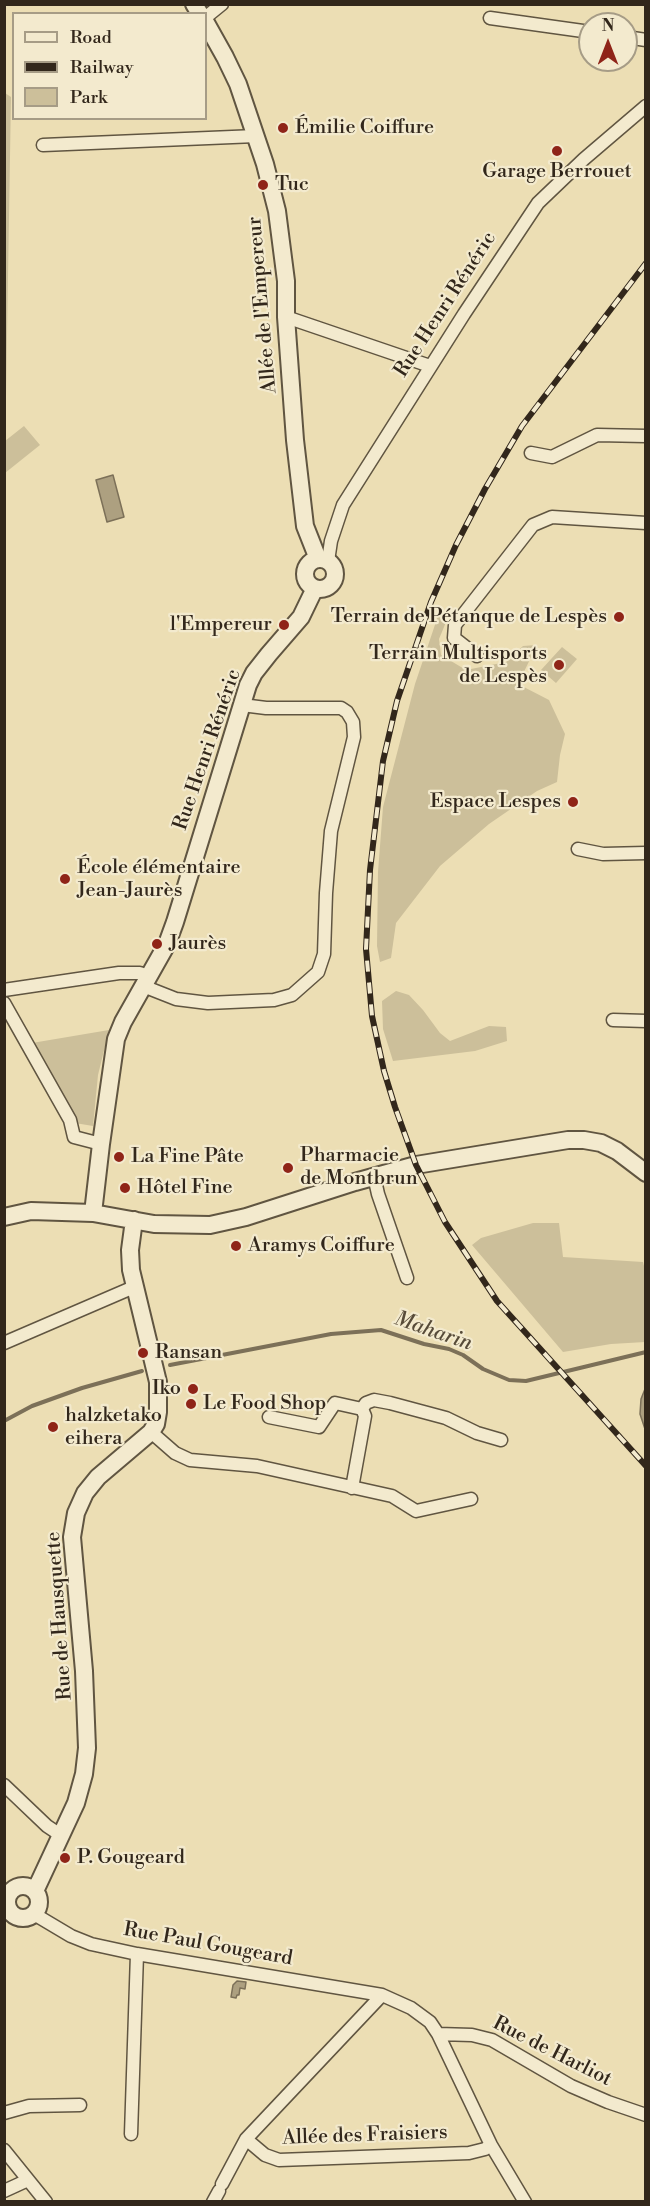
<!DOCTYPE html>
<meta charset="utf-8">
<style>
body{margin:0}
#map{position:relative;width:650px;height:2206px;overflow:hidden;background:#ecdeb4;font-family:"Libre Bodoni",serif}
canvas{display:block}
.frame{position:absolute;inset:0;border:6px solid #32271b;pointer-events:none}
.legend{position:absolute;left:12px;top:12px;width:195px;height:108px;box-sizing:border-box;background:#f3eace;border:2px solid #a69c86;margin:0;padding:8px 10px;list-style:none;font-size:18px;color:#32271b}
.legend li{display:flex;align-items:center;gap:12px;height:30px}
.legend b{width:30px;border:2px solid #a69c86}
.north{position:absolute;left:578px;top:12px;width:60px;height:60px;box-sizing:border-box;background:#f3eace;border:2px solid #a69c86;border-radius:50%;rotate:0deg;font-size:16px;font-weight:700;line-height:24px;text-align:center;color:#32271b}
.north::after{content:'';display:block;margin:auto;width:21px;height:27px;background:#8f2418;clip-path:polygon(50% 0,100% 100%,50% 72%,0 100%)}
</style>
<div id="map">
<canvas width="650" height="2206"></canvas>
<div class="frame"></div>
<ul class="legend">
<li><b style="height:8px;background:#f3eace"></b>Road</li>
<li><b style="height:8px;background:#32271b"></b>Railway</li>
<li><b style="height:16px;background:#ccbf9a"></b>Park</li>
</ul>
<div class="north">N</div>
</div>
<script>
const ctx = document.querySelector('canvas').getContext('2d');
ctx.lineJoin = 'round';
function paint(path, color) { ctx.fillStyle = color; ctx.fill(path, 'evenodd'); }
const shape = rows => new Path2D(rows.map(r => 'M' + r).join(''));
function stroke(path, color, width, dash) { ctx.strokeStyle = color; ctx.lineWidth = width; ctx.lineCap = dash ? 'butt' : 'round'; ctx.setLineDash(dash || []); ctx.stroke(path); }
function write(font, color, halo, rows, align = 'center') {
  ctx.font = font + ' "Libre Bodoni",serif'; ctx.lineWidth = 4.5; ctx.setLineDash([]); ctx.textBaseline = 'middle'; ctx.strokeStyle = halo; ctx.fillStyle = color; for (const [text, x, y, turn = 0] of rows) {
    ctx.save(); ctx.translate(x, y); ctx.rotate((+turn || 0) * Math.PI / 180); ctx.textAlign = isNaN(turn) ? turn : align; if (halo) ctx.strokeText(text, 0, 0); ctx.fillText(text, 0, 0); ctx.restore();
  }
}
const green = shape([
 [5,93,11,97,6,396,5,396],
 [24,426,40,445,5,473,5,441],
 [441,607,449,615,439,639,441,655,466,670,506,662,523,646,537,645,518,684,549,700,565,734,560,755,557,782,537,791,489,824,440,866,396,923,391,958,380,962,377,946,378,872,383,807,415,684],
 [562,647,577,659,556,683,541,670],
 [396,991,409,995,423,1010,440,1033,450,1041,489,1026,506,1027,507,1041,475,1051,393,1061,383,1029,382,1001],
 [109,1030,98,1075,93,1126,75,1123,32,1043],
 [533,1223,559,1223,563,1257,643,1262,646,1274,645,1342,611,1344,563,1352,472,1245,481,1238]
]);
const water = shape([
 [113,475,124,517,107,522,96,480,113,475],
 [645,1389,645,1429,640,1414,641,1399,645,1389],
 [237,1981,246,1982,245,1989,240,1988,239,1995,237,1995,236,1998,231,1997,233,1985,237,1981]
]);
const stream = shape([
 [170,1365,331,1334,381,1330,424,1344,449,1349,463,1355,483,1369,509,1380,526,1381,646,1352],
 [4,1421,32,1406,82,1388,142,1371]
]);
const minor = shape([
 [206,17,222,4],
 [490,18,590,32],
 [626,37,646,40],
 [43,145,256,136],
 [286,317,430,366],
 [531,453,552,457,597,435,646,436],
 [328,561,331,541,343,505,464,314,538,203,584,159,646,106],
 [477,656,454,638,455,625,533,525,552,517,646,523],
 [578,849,603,854,646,853],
 [143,986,176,999,208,1003,274,1000,292,995,318,972,324,954,326,893,331,831,354,737,353,722,347,712,341,708,266,708,242,705],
 [4,990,119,973,140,973,148,976],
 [4,1003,70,1120,74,1137,101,1144],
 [613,1020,646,1021],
 [374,1176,378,1194,407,1278],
 [4,1343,134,1287],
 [269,1417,319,1427,335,1403,362,1409],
 [151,1432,175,1453,190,1460,257,1466,392,1496,416,1511,471,1499],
 [352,1488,365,1416,362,1409,366,1403,374,1400,390,1403,446,1418,477,1433,501,1440],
 [4,1785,47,1826,62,1836],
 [4,1891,9,1894],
 [34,1914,71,1936,91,1944,137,1954,382,1995,411,2008,430,2022,438,2034,491,2145,525,2202],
 [438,2034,472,2035,492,2040,571,2086,608,2102,646,2115],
 [4,2113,29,2106,80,2105],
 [131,2134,137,1954],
 [246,2139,265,2155,279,2160,469,2153,485,2149,491,2145],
 [4,2150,46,2202],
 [222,2184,246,2139,382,1995],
 [4,2191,28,2180],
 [213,2202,219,2191]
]);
const tertiary = shape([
 [194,4,200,14],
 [206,23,225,57,238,84,265,164,277,211,286,281,286,317,295,440,305,526,318,559],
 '305 574a15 15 0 1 1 30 0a15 15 0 1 1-30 0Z',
 [93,1213,101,1144,116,1039,123,1022,167,944,175,922,248,685,254,673,269,654,301,617,315,588],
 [4,1217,31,1211,93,1213,154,1224,210,1225,246,1217,355,1182,416,1165,568,1140,584,1140,601,1143,617,1151,646,1173],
 '7 1902a16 16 0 1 1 32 0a16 16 0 1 1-32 0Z',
 [35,1891,76,1803,84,1774,87,1748,84,1671,72,1537,76,1513,85,1493,98,1477,151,1432,156,1424,158,1412,158,1382,131,1270,130,1250,134,1220]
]);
const rail = shape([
 [646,263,522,426,485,489,456,545,431,602,397,701,383,761,370,870,366,949,372,1016,384,1071,395,1107,416,1165,445,1222,497,1301,646,1466]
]);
const markers = [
 [283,128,6,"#8f2418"],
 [557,151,6,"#8f2418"],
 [263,185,6,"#8f2418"],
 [619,617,6,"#8f2418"],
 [284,625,6,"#8f2418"],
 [559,665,6,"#8f2418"],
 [573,802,6,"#8f2418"],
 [65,879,6,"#8f2418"],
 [157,944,6,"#8f2418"],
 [119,1157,6,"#8f2418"],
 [288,1168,6,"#8f2418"],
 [125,1188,6,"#8f2418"],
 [236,1246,6,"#8f2418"],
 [143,1353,6,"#8f2418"],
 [193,1389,6,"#8f2418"],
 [191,1404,6,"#8f2418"],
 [53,1427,6,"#8f2418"],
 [65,1858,6,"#8f2418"]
];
const poiNames = [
 ["Émilie Coiffure",295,128],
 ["Garage Berrouet",557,172,"center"],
 ["Tuc",275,185],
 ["Terrain de Pétanque de Lespès",607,617,"right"],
 ["l'Empereur",272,625,"right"],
 ["Terrain Multisports",547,654,"right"],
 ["de Lespès",547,677,"right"],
 ["Espace Lespes",561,802,"right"],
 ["École élémentaire",77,868],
 ["Jean-Jaurès",77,891],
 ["Jaurès",169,944],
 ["Pharmacie",300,1156],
 ["de Montbrun",300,1179],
 ["La Fine Pâte",131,1157],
 ["Hôtel Fine",137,1188],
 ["Aramys Coiffure",248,1246],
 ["Ransan",155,1353],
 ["Iko",181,1389,"right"],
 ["Le Food Shop",203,1404],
 ["halzketako",65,1416],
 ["eihera",65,1439],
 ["P. Gougeard",77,1858]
];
const streetNames = [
 ["Allée de l'Empereur",263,305,-95],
 ["Rue Henri Rénéric",446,305,-57],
 ["Rue Henri Rénéric",208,750,-71],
 ["Rue de Hausquette",60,1616,-94],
 ["Rue Paul Gougeard",208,1945,10],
 ["Rue de Harliot",552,2052,27],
 ["Allée des Fraisiers",365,2136,-2]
];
const waterNames = [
 ["Maharin",433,1332,19]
];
paint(green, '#ccbf9a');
paint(water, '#ada080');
stroke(water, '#7c7058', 1.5);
stroke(stream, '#7c7058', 4);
stroke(minor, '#605541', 15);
stroke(tertiary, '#605541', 20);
stroke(minor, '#f3eace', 12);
stroke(tertiary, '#f3eace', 16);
stroke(rail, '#32271b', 6);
stroke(rail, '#f3eace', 4, [11]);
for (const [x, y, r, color] of markers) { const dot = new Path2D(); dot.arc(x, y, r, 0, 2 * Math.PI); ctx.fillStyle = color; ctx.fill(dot); stroke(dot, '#f3eace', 2); }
write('20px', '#32271b', '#f3eace', poiNames, 'left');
write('20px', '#32271b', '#f3eace', streetNames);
write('italic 21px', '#574b39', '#f3eace', waterNames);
</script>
